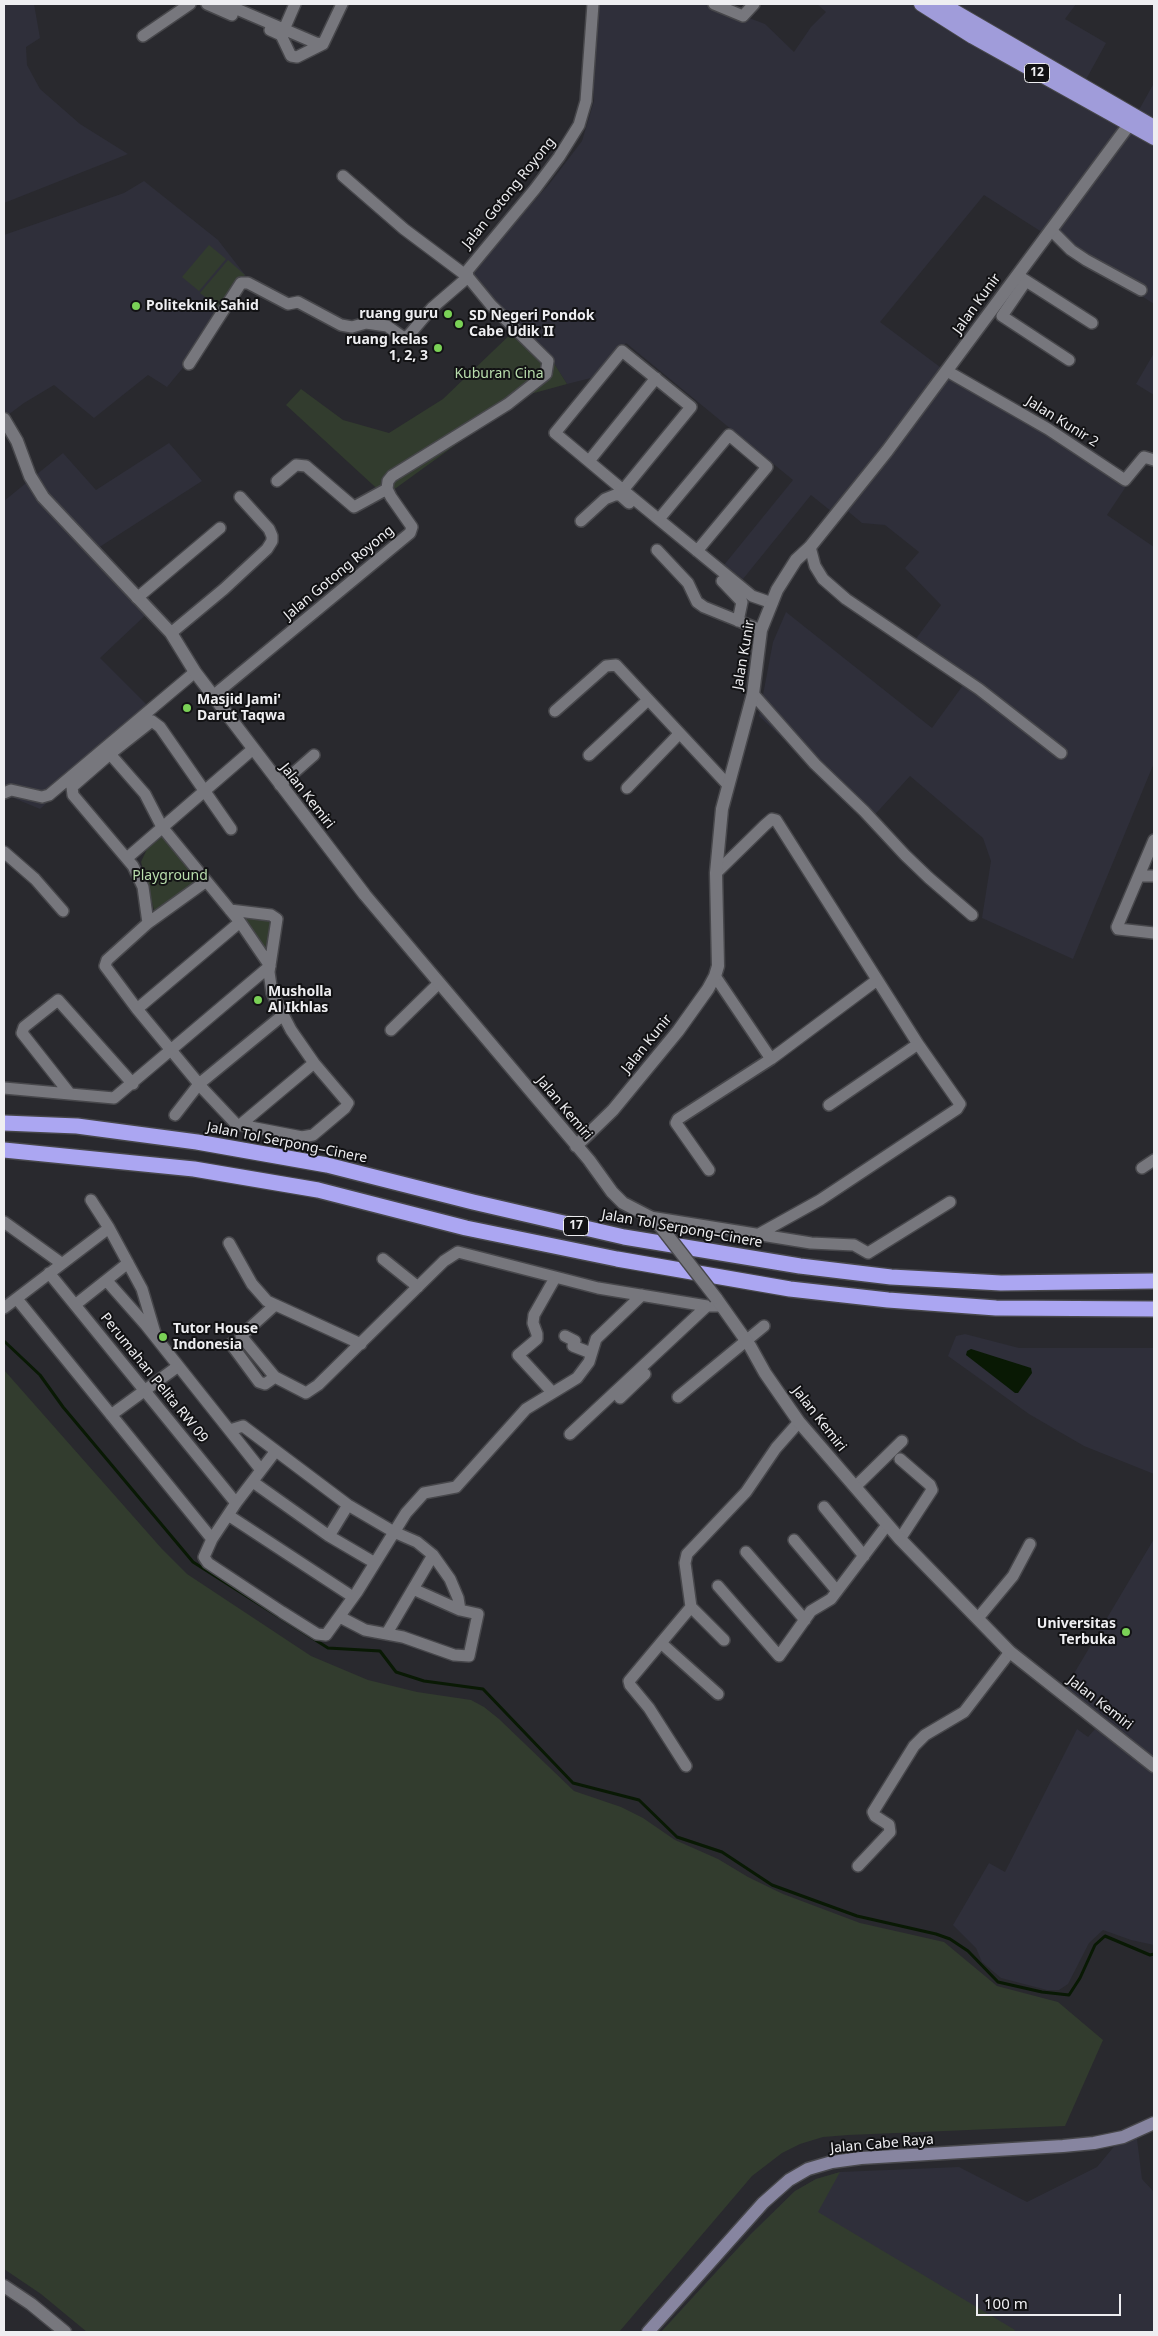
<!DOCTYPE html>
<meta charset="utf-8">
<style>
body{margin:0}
#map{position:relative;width:1158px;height:2336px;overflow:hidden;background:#29292e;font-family:"Noto Sans",sans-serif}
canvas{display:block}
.frame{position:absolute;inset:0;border:5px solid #eeeef1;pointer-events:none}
.scale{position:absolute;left:976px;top:2294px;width:145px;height:22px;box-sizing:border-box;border:2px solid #eeeef1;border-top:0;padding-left:6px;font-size:15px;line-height:18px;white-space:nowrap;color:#eeeef1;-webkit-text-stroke:4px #121214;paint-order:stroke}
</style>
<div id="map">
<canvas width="1158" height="2336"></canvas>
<div class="frame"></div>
<div class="scale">100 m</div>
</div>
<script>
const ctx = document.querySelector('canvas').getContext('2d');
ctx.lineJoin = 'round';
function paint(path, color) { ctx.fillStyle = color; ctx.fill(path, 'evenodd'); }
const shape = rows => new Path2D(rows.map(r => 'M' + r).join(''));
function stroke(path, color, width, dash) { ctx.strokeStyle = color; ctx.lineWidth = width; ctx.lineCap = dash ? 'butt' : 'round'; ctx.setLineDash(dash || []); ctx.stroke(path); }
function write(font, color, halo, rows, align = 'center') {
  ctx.font = font + ' "Noto Sans",sans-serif'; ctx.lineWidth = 4; ctx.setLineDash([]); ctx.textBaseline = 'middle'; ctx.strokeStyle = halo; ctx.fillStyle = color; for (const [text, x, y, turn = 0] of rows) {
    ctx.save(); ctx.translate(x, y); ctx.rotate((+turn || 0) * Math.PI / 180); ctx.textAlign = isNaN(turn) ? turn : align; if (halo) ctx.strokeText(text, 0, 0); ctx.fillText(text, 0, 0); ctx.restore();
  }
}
const built = shape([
 [4,4,34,4,40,38,26,47,27,65,40,89,80,124,128,154,4,203],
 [591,4,712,4,765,24,794,52,811,27,826,12,817,4,1076,4,1065,19,1106,43,1083,85,1135,117,1154,83,1154,304,984,195,880,322,952,376,1127,485,1107,515,1154,547,1154,763,1073,959,982,918,991,861,983,838,910,776,870,820,759,716,773,642,786,612,932,728,969,677,915,640,941,605,905,568,919,552,885,525,862,523,844,508,837,516,811,495,743,579,724,565,793,480,626,343,591,378,567,384,550,357,494,308,470,274,550,183,582,141,594,101],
 [144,181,218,240,249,280,206,340,167,387,148,375,94,418,54,385,24,403,8,415,4,410,4,235,124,193],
 [1154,353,1154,395,1136,384],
 [169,443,202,481,98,548,153,608,100,658,152,710,40,809,4,794,4,501,63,453,96,490],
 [965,1334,1019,1348,1154,1348,1154,1474,1084,1446,1029,1414,948,1356,956,1336],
 [1154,1539,1154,1758,1066,1687],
 [1077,1729,1088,1737,1095,1729,1154,1773,1154,1945,1131,1940,1103,1930,1089,1943,1068,1984,1059,1990,1047,1990,1001,1978,982,1962,976,1948,953,1925,989,1863,1005,1872],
 [1137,2139,1142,2179,1154,2192,1154,2332,661,2332,751,2234,795,2191,816,2179,840,2172,959,2167,1027,2202,1097,2167,1117,2143]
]);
const green = shape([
 [209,245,226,259,199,291,182,277],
 [228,260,245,275,218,307,200,293],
 [517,328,550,357,567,384,523,396,385,496,286,405,301,389,343,420,389,433,443,399],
 [161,837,164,837,202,878,155,913,141,862,147,849],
 [239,915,276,923,270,954],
 [4,1370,162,1549,187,1574,311,1656,368,1680,417,1692,471,1700,484,1707,499,1719,574,1791,621,1807,643,1818,675,1840,718,1859,748,1877,783,1894,860,1923,944,1942,997,1986,1058,2002,1103,2040,1065,2126,848,2135,823,2137,800,2144,782,2153,752,2176,619,2332,87,2332,41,2294,4,2269],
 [840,2172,818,2212,1015,2330,1014,2332,661,2332,751,2234,795,2191,816,2179]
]);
const water = shape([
 [971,1349,1031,1368,1032,1373,1018,1393,1015,1393,966,1355,967,1351]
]);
const stream = shape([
 [4,1341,40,1375,63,1407,193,1562,328,1648,380,1651,396,1672,424,1681,483,1689,573,1783,639,1800,677,1837,722,1852,772,1885,857,1916,936,1934,950,1939,968,1951,998,1982,1042,1992,1069,1995,1080,1978,1095,1945,1105,1936,1150,1955,1154,1954]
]);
const minor = shape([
 [207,4,232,15],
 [225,4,316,43,323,44,342,4],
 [714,4,743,16,754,4],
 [270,30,281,35,291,56,297,57,323,44],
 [282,34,295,4],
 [143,36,190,4],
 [1051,230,1071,250,1086,260,1141,290],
 [1020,277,1092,323],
 [1026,281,1002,316,1069,360],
 [189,364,241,283,248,283,288,304,298,302,341,325,352,327,366,323,387,326,404,338,409,335,432,308,468,277,404,229,343,176],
 [947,371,1048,429,1125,480,1144,457,1154,460],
 [589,461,656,378],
 [277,481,296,465,306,466,354,507,387,489],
 [623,490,691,407,622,351,555,433,623,490,752,596,772,603],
 [659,519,729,435,767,467,697,551],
 [581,521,605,499,615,495,620,495,629,503],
 [810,547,815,566,823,579,846,599,979,689,1061,753],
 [657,550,688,583,697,602,704,607,761,630],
 [722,581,742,602,738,621],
 [137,598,220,528],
 [171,633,224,589,267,549,272,541,272,536,269,529,240,497],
 [753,694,815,764,864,811,905,855,929,878,972,915],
 [213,696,410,533,412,527,391,497,387,489,388,481,392,476,508,404,546,374,548,361,491,305,468,277,467,271,535,189,559,157,579,125,586,101,593,4],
 [555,711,606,666,616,665,728,785],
 [589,755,648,700],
 [280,785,314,755],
 [627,788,679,734],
 [4,793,11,790,42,797,49,795,195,672],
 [231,829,160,727,152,721,110,754,72,787,73,795,133,866,143,887,148,923,107,960,105,966,137,1009,204,1090,236,1124,240,1125,314,1063],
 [1154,840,1117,927,1118,929,1154,933],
 [4,852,35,879,63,911],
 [127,858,253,749],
 [716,873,765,825,772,819,776,820,918,1044,960,1104,957,1109,820,1200,757,1235],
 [1139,876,1154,876],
 [230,910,271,915,277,919,269,972,272,993,291,1030,314,1063,348,1103,345,1108,313,1135,302,1137,240,1125],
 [148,923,205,882],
 [715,976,771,1059],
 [137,1009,240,922],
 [391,1030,439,983],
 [4,1088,114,1098,270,966,240,922,162,827,145,794,110,754],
 [70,1094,22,1033,24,1027,58,1000,133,1084],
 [829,1105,918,1044],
 [175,1115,199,1084,283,1015],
 [1142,1168,1154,1160],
 [709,1170,676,1123,678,1119,771,1059,877,980],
 [91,1200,109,1228,142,1289,155,1333],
 [650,1217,811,1243,854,1245,868,1253,950,1202],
 [4,1222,61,1263],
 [229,1243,252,1284,267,1301,361,1344],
 [383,1259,418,1287],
 [49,1273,236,1503],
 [107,1281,145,1324,261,1470],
 [17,1299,212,1539],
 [75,1305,128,1263],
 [275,1305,241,1336,275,1377,306,1393,318,1385,444,1261,458,1252,598,1288,707,1306,721,1306],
 [4,1308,109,1228],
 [565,1336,575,1341,573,1346,591,1353],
 [231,1344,259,1382,265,1384,275,1377],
 [552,1392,518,1355,537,1339,537,1334,533,1323,534,1315,555,1278],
 [678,1397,764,1326],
 [620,1398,645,1374],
 [111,1415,177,1367],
 [230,1430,243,1426,348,1505,394,1532,417,1542,433,1555,450,1579,458,1598,460,1610],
 [570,1434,707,1306],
 [275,1452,236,1503,212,1539,204,1557,208,1563,282,1612,317,1634,326,1635,357,1592,406,1513,424,1493,456,1487,526,1409,577,1378,589,1362,596,1339,642,1295],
 [253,1482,329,1536,375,1563],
 [855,1487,902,1441],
 [824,1507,864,1556],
 [228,1515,353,1597],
 [329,1536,348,1505],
 [900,1539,932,1490,930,1485,900,1459],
 [794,1540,837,1591],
 [746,1552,805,1620],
 [718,1586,779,1656,811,1611,831,1599,887,1525],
 [691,1607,724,1640],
 [340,1617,365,1630,403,1637,454,1655,469,1656,478,1614,460,1610,413,1589],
 [978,1618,1013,1576,1030,1544],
 [387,1633,433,1555],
 [661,1643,718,1694],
 [686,1766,649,1708,630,1685,629,1681,691,1607,685,1563,687,1554,746,1492,776,1448,799,1422],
 [858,1866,890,1832,889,1825,875,1816,873,1812,914,1746,925,1735,964,1712,1010,1652]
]);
const tertiary = shape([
 [4,419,17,441,30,476,43,497,171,633,195,672,365,895,589,1160,612,1192,623,1203,650,1217,661,1227],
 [576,1146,613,1110,678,1031,708,989,715,976,718,966,716,873,722,809,753,694,761,630,777,590,796,560,810,547,887,451,1134,118],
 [716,1298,750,1346,765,1373,799,1422,900,1539,1010,1652,1154,1766],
 [4,2286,31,2304,65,2332]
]);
const secondary = shape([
 [648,2332,763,2203,789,2180,808,2169,832,2162,861,2158,1063,2146,1094,2143,1123,2137,1154,2123]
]);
const trunk = shape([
 [921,4,973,37,1154,138],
 [942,4,1154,127]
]);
const motorway = shape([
 [4,1123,77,1126,197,1142,327,1165,473,1202,624,1237,800,1266,891,1277,1001,1283,1154,1281],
 [4,1150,194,1169,318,1190,466,1228,617,1259,790,1289,888,1300,996,1308,1154,1309]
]);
const tertiaryBridge = shape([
 [661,1227,716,1298]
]);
const markers = [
 [136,306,5,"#7ad156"],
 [448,314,5,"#7ad156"],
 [459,324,5,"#7ad156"],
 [438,348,5,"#7ad156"],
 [187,708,5,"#7ad156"],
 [258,1000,5,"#7ad156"],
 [163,1337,5,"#7ad156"],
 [1126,1632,5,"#7ad156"]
];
const shields = [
 [1037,73,25],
 [576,1226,25]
];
const shieldNames = [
 ["12",1037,73],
 ["17",576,1226]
];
const streetNames = [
 ["Jalan Gotong Royong",509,193,-51],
 ["Jalan Kunir",977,304,-54],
 ["Jalan Kunir 2",1062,422,32],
 ["Jalan Gotong Royong",339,573,-40],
 ["Jalan Kunir",744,655,-80],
 ["Jalan Kemiri",307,796,52],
 ["Jalan Kunir",647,1044,-51],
 ["Jalan Kemiri",564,1108,50],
 ["Jalan Tol Serpong–Cinere",287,1143,11],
 ["Jalan Tol Serpong–Cinere",682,1229,10],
 ["Perumahan Pelita RW 09",154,1378,51],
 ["Jalan Kemiri",819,1419,52],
 ["Jalan Kemiri",1100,1703,38],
 ["Jalan Cabe Raya",882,2144,-5]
];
const poiNames = [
 ["Politeknik Sahid",146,306],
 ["ruang guru",438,314,"right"],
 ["SD Negeri Pondok",469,316],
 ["Cabe Udik II",469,332],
 ["ruang kelas",428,340,"right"],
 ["1, 2, 3",428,356,"right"],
 ["Masjid Jami'",197,700],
 ["Darut Taqwa",197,716],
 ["Musholla",268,992],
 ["Al Ikhlas",268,1008],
 ["Tutor House",173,1329],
 ["Indonesia",173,1345],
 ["Universitas",1116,1624,"right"],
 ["Terbuka",1116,1640,"right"]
];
const parkNames = [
 ["Kuburan Cina",499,374],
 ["Playground",170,876]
];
paint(built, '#2f2f3a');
paint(green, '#323c2e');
paint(water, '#091904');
stroke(stream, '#091904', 3);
stroke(minor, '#47474b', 14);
stroke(tertiary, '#47474b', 15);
stroke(secondary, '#47474b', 15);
stroke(trunk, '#47474b', 16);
stroke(motorway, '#47474b', 18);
stroke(minor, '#77777d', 11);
stroke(tertiary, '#77777d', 12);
stroke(secondary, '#8785a0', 12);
stroke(trunk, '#a09cda', 14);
stroke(motorway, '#aba6f2', 15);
stroke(tertiaryBridge, '#47474b', 15, []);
stroke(tertiaryBridge, '#77777d', 12);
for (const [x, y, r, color] of markers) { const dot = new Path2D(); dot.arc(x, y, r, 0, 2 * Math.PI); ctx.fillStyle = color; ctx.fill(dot); stroke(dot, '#121214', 2); }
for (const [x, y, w] of shields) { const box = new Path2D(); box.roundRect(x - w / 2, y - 9.5, w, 19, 4); ctx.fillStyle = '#121214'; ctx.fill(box); stroke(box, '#eeeef1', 1); }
write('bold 12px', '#eeeef1', null, shieldNames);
write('14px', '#eeeef1', '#121214', streetNames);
write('bold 14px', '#eeeef1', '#121214', poiNames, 'left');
write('14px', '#b9dead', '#121214', parkNames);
</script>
